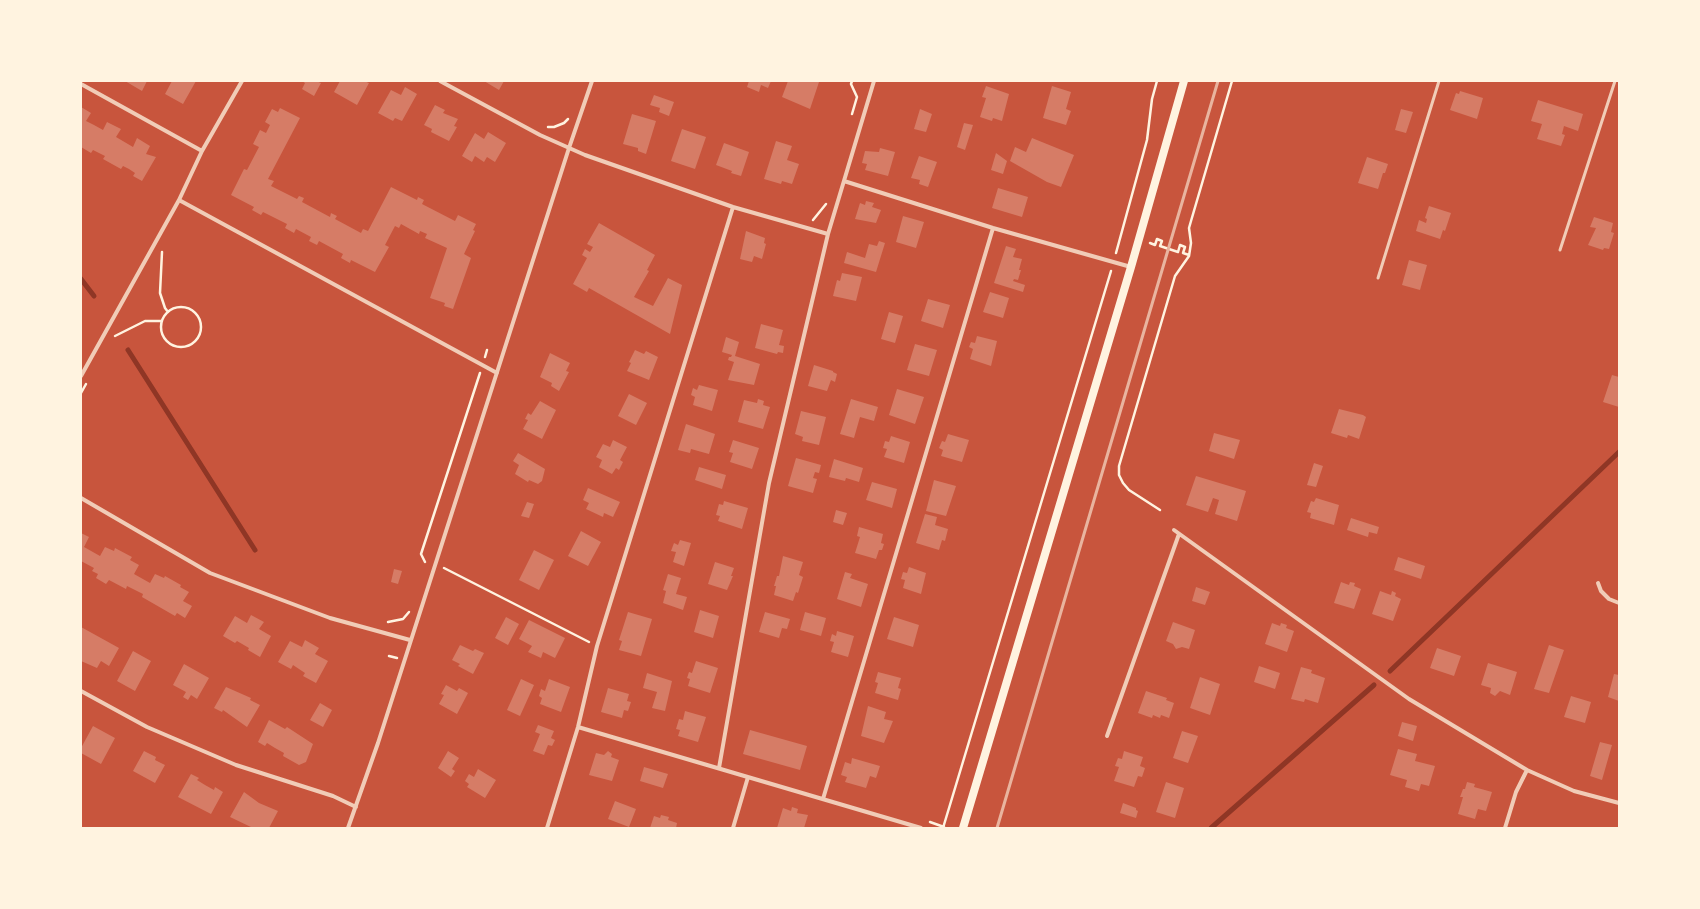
<!DOCTYPE html>
<style>
body{margin:0}
#map{position:relative;width:1700px;height:909px;overflow:hidden;background:#c8553d;font-family:"Exo 2",sans-serif}
canvas{display:block}
.frame{position:absolute;inset:0;border:82px solid #fff3e0;pointer-events:none}
</style>
<div id="map">
<canvas width="1700" height="909"></canvas>
<div class="frame"></div>
</div>
<script>
const ctx = document.querySelector('canvas').getContext('2d');
ctx.lineJoin = 'round';
const shape = rows => new Path2D(rows.map(r => 'M' + r).join(''));
function stroke(path, color, width, dash) { ctx.strokeStyle = color; ctx.lineWidth = width; ctx.lineCap = dash ? 'butt' : 'round'; ctx.setLineDash(dash || []); ctx.stroke(path); }
function paint(path, color) { ctx.fillStyle = color; ctx.fill(path, 'evenodd'); }
const stream = shape([
 [81,279,94,296],
 [128,350,255,550],
 [1390,671,1619,452],
 [1211,828,1374,685]
]);
const building = shape([
 [125,81,147,81,142,91],
 [172,81,196,81,183,104,165,94],
 [302,81,316,81,321,83,314,96,302,89,305,83],
 [340,81,364,81,369,83,357,105,334,92],
 [484,81,504,81,499,90],
 [749,81,771,81,768,88,761,85,759,92,747,87],
 [788,81,819,82,810,109,782,97],
 [986,86,1009,94,1002,121,993,118,992,121,980,117,986,98,982,97],
 [1052,86,1071,92,1066,109,1071,111,1066,125,1043,118],
 [405,87,417,94,402,121,395,118,393,121,378,113,391,90,401,95],
 [1460,91,1483,98,1477,119,1450,110,1456,93,1459,94],
 [654,95,674,102,669,116,659,112,660,108,650,105],
 [1538,100,1583,114,1578,131,1564,126,1562,134,1565,135,1561,146,1537,139,1542,124,1531,121],
 [435,105,445,110,443,113,458,119,454,126,457,127,449,141,431,132,432,129,424,125],
 [81,107,91,113,86,121,94,125,103,130,107,122,121,129,116,137,133,147,137,138,150,146,146,154,156,157,142,181,133,176,135,173,129,169,123,166,121,169,103,159,105,156,93,150,91,153,81,147],
 [280,108,300,118,268,179,274,181,271,186,297,199,299,196,304,198,302,202,330,217,331,213,337,216,335,219,361,233,363,229,368,231,391,187,417,200,418,197,424,200,422,204,455,221,458,215,476,224,473,230,475,231,464,254,471,258,453,309,444,306,445,303,430,298,447,248,425,238,427,234,420,231,419,234,401,224,399,228,395,226,385,245,389,247,375,272,351,260,350,263,341,258,343,254,319,241,317,245,309,241,311,237,296,229,294,233,285,228,287,224,263,212,261,215,252,210,254,207,231,195,244,169,247,170,259,147,253,144,260,130,266,133,270,125,265,122,272,109,278,112],
 [920,109,932,114,926,132,914,129],
 [1401,109,1413,112,1406,133,1395,130],
 [632,114,656,121,646,154,638,151,638,148,623,144],
 [964,123,973,125,965,150,957,147],
 [682,129,706,137,695,169,671,161],
 [488,132,506,143,495,162,487,157,484,162,475,156,472,162,462,156,475,133,484,139],
 [1032,138,1074,155,1061,187,1047,182,1010,161,1015,147,1026,152],
 [776,141,792,146,787,160,799,164,792,184,782,181,781,184,764,179],
 [724,143,749,152,741,176,731,173,732,171,716,165],
 [880,148,895,152,888,176,865,170,867,164,862,163,865,151,879,152],
 [996,153,1007,161,1003,174,991,170],
 [919,156,937,162,928,187,919,184,920,180,911,178],
 [1367,157,1388,164,1385,173,1383,173,1378,189,1358,183],
 [998,188,1028,197,1022,217,992,208],
 [866,201,874,203,872,207,881,210,876,223,855,219,860,203,865,205],
 [1429,206,1451,213,1445,231,1443,230,1440,239,1416,231,1419,220,1426,223,1427,219,1425,218],
 [903,216,924,222,916,248,896,242],
 [1594,217,1613,223,1611,232,1614,233,1609,249,1604,248,1603,250,1588,245,1596,228,1590,227],
 [599,223,655,255,647,270,649,271,634,297,653,306,668,278,682,285,670,334,589,288,587,292,573,284,587,258,582,255,585,249,590,252,593,247,587,244],
 [746,231,765,238,764,243,766,244,762,259,754,256,752,262,740,259],
 [879,241,885,243,876,272,844,263,847,252,865,258,869,244,877,246],
 [1006,246,1016,249,1013,257,1022,259,1019,270,1021,270,1018,280,1014,279,1013,281,1025,285,1023,292,994,283],
 [1409,260,1427,265,1420,290,1402,285],
 [842,273,862,277,856,301,833,296,837,280,840,281],
 [990,292,1009,298,1003,318,983,312],
 [928,299,950,305,943,328,921,321],
 [889,312,903,316,895,343,881,339],
 [761,324,783,330,779,345,784,346,783,353,778,352,777,354,755,348],
 [977,336,997,341,991,366,970,359,973,349,969,347,971,342,975,343],
 [726,337,739,342,735,356,760,364,754,385,728,380,734,362,728,360,729,357,731,357,732,355,722,352],
 [915,344,937,350,929,376,907,370],
 [635,350,644,354,646,351,658,357,649,380,627,371,631,363,629,362],
 [550,353,570,363,566,371,569,372,559,391,551,386,552,383,540,377],
 [814,365,833,371,833,372,837,374,835,382,831,380,827,391,808,386],
 [1612,375,1619,377,1619,407,1603,402],
 [699,385,718,390,712,411,693,405,695,397,691,395,693,388,697,390],
 [897,389,924,397,915,424,889,415],
 [629,394,647,403,636,425,618,416],
 [758,399,764,401,763,405,770,407,763,429,738,422,744,400,757,403],
 [851,399,878,407,874,421,860,417,854,438,840,434],
 [540,401,556,410,542,439,523,429,528,420,525,419,528,413,531,415],
 [1339,409,1363,415,1366,417,1359,439,1348,435,1347,438,1331,433],
 [801,411,826,417,819,445,802,441,803,437,795,434],
 [686,424,715,434,709,454,691,449,690,453,678,450],
 [1214,433,1240,440,1234,459,1209,451],
 [948,434,969,440,962,462,941,456,943,450,939,448,942,441,945,442],
 [891,436,910,442,904,463,884,457,887,449,883,448,885,441,889,442],
 [613,440,627,447,620,460,623,462,619,470,616,468,612,474,599,467,602,460,596,457,603,444,610,447],
 [733,440,759,448,752,469,730,462,733,453,729,452],
 [518,453,545,469,542,481,538,484,529,480,528,482,515,474,519,465,513,461],
 [796,458,821,465,819,473,815,472,813,478,817,479,813,493,788,486],
 [834,459,863,468,859,482,846,478,845,481,829,477],
 [1314,463,1323,466,1316,487,1307,485],
 [699,467,726,475,722,489,695,480],
 [1196,476,1246,491,1237,521,1215,514,1219,500,1213,498,1208,512,1186,505],
 [934,480,956,486,946,516,926,511],
 [872,482,897,489,892,508,866,500],
 [588,488,620,502,613,517,604,513,603,517,586,509,589,503,583,500],
 [1316,498,1339,505,1334,525,1310,518,1311,513,1307,512,1311,501,1314,502],
 [724,501,748,508,742,529,718,521,720,516,716,515,719,504,723,505],
 [527,502,534,504,529,518,521,516],
 [836,510,847,513,843,525,833,522],
 [925,514,937,517,935,525,948,529,945,541,942,540,939,550,916,543],
 [1351,518,1379,527,1377,534,1369,532,1368,537,1347,530],
 [859,527,883,534,881,543,884,544,882,550,879,550,876,559,855,553,860,537,857,536],
 [581,531,601,542,588,566,568,556],
 [81,533,89,537,84,547,100,556,105,547,114,551,115,548,132,557,130,560,139,565,134,574,150,583,155,574,164,578,165,576,181,585,180,587,189,592,183,601,192,606,185,618,177,613,175,616,142,597,143,594,127,586,126,589,109,580,106,584,96,578,98,574,92,571,94,568,81,561],
 [680,540,691,543,684,566,673,562,676,552,671,551,674,543,678,545],
 [534,550,554,560,539,590,519,580],
 [783,556,803,562,799,575,803,577,798,593,796,592,793,601,774,595,776,586,774,586,777,576,779,576],
 [1398,557,1425,566,1421,579,1394,570],
 [715,562,734,568,731,576,733,576,727,590,708,584],
 [909,567,926,573,921,594,903,588,905,580,901,579,903,572,907,573],
 [394,569,402,571,398,584,391,582],
 [845,572,852,574,850,578,868,584,861,607,837,599],
 [668,574,681,578,676,594,687,597,683,610,663,603,666,591,663,590],
 [1341,582,1349,585,1350,582,1355,583,1354,586,1361,589,1354,609,1334,603],
 [1196,587,1210,592,1205,605,1192,601],
 [1380,591,1391,595,1392,591,1396,593,1395,596,1401,599,1393,621,1372,614],
 [700,610,719,616,713,638,694,632],
 [628,612,652,619,641,656,619,650,622,641,619,640],
 [765,612,790,619,787,629,782,628,779,638,759,632],
 [805,612,826,618,821,636,800,630],
 [251,615,264,622,259,629,271,636,260,657,248,650,249,648,237,641,235,643,223,636,235,616,247,623],
 [506,617,519,624,508,645,495,638],
 [894,617,919,625,913,647,887,639],
 [529,620,565,638,555,658,543,652,541,658,528,652,532,646,519,639],
 [1173,622,1195,630,1189,649,1182,647,1176,649,1173,644,1166,641],
 [1272,623,1280,626,1281,623,1287,625,1286,628,1294,631,1287,652,1265,644],
 [81,627,119,648,109,666,101,661,97,668,81,661],
 [837,631,854,636,848,657,831,652,834,642,830,641,832,634,836,636],
 [305,640,319,648,315,654,328,661,316,683,303,676,305,673,293,665,291,669,278,662,290,641,302,647],
 [460,645,473,651,475,649,484,653,473,674,458,666,460,664,452,660],
 [1549,645,1564,650,1549,693,1534,689],
 [1437,648,1461,656,1454,676,1430,668],
 [133,651,151,661,135,691,117,681],
 [696,661,718,668,710,693,688,686,690,679,687,678,689,672,692,673],
 [1488,663,1517,672,1510,695,1500,691,1495,696,1490,693,1491,688,1481,685],
 [184,664,209,678,197,699,191,695,188,700,183,697,186,692,173,685],
 [1259,666,1280,673,1275,689,1254,682],
 [1301,667,1312,670,1311,673,1325,678,1318,703,1305,699,1304,702,1291,699],
 [878,672,901,678,898,688,901,689,898,700,875,693,878,683,875,682],
 [647,673,672,681,665,711,652,708,657,692,643,688],
 [1614,674,1619,675,1619,701,1608,697],
 [1200,677,1220,684,1210,715,1190,708],
 [521,679,534,685,520,716,507,710],
 [549,679,570,687,561,712,540,704,542,698,539,696,541,689,545,691],
 [446,685,457,691,459,688,468,693,457,714,439,704,444,695,441,694],
 [226,687,251,698,250,700,260,705,247,727,223,710,222,712,214,708],
 [608,688,629,694,627,701,631,702,628,711,624,710,622,718,601,712],
 [1146,691,1167,698,1166,700,1174,703,1169,718,1161,715,1160,718,1153,715,1152,718,1138,713],
 [1571,696,1591,702,1585,723,1564,717],
 [320,703,332,710,323,727,310,720],
 [868,706,886,712,884,719,893,721,884,743,861,736],
 [685,711,706,717,698,742,678,736,680,730,676,729,679,719,683,720],
 [269,720,285,729,287,727,313,744,306,762,299,765,283,756,284,753,275,748,267,743,265,746,258,742],
 [1402,722,1417,726,1413,741,1398,736],
 [538,725,554,731,551,738,555,740,552,746,548,745,544,755,533,751,540,734,535,732],
 [93,726,115,738,101,764,81,753,81,748],
 [750,730,807,746,800,770,743,754],
 [1182,731,1198,736,1188,763,1173,758],
 [1600,742,1612,745,1602,780,1590,776],
 [1398,749,1417,754,1415,761,1435,766,1429,786,1421,784,1419,791,1405,787,1407,780,1390,775],
 [144,751,156,757,155,760,165,765,155,783,133,771],
 [448,751,459,758,452,769,455,771,451,777,438,768],
 [608,751,612,754,611,757,619,760,612,781,589,775,596,753,604,755],
 [1124,751,1143,757,1140,766,1145,768,1142,777,1138,776,1134,787,1114,781,1119,767,1115,766,1118,758,1122,759],
 [852,758,880,766,876,778,870,776,866,788,845,782,847,777,841,775,845,762,851,764],
 [644,767,668,774,663,788,640,781],
 [478,769,496,780,485,798,467,787,469,784,465,781,469,774,474,777],
 [191,774,199,778,197,780,205,785,214,790,215,787,223,792,211,814,178,797],
 [1166,782,1184,788,1175,818,1156,812],
 [1467,782,1475,784,1474,787,1492,792,1486,811,1478,809,1475,819,1458,814,1463,797,1460,797,1463,789,1465,789],
 [244,792,259,803,278,811,269,828,253,828,230,817],
 [615,801,636,809,629,827,608,819],
 [1123,803,1136,808,1136,810,1138,811,1136,818,1120,813],
 [792,807,798,809,797,813,808,815,804,828,777,828,783,808,791,811],
 [661,815,669,817,668,820,677,823,676,828,650,828,654,816,660,818]
]);
const path = shape([
 [852,114,857,97,851,84,852,81],
 [548,127,554,127,564,123,568,119],
 [813,220,826,204],
 [1150,243,1155,245,1157,239,1162,241,1160,246,1178,252,1180,245,1185,247,1183,253,1189,255],
 [162,252,160,293,165,308,168,312],
 [1116,253,1147,140,1152,99,1157,81],
 '161 327a20 20 0 1 1 40 0a20 20 0 1 1-40 0Z',
 [115,336,145,321,162,321],
 [485,357,487,350],
 [81,393,86,384],
 [1160,510,1129,490,1123,483,1119,475,1119,466,1175,276,1189,256,1191,243,1189,228,1191,221,1232,81],
 [425,562,421,554,480,373],
 [444,568,589,642],
 [388,622,403,619,409,612],
 [389,656,397,658],
 [930,822,944,827],
 [943,828,1111,271]
]);
const service = shape([
 [1560,250,1615,81],
 [1378,278,1439,81]
]);
const minor = shape([
 [440,81,540,135,585,155,733,207,828,234],
 [81,84,202,151],
 [844,181,993,228,1131,267],
 [179,200,497,373],
 [81,376,179,200,202,151,242,81],
 [81,498,210,573,330,618,410,640],
 [1174,530,1409,699,1527,770,1574,791,1619,803],
 [1598,583,1601,591,1609,599,1619,603],
 [81,691,147,727,236,765,333,796,356,807],
 [578,727,921,828],
 [1107,736,1179,534],
 [719,768,769,483,828,234,874,81],
 [823,799,993,228],
 [348,828,378,743,569,148,592,81],
 [547,828,578,727,597,646,733,207],
 [733,828,748,777],
 [1505,828,1516,792,1527,770]
]);
const secondary = shape([
 [963,828,1131,267,1184,81]
]);
const rail = shape([
 [997,828,1218,81]
]);
stroke(stream, '#8f3625', 5);
paint(building, '#d67c66');
stroke(path, '#fff3e0', 2.5);
stroke(service, '#f1ccb7', 3);
stroke(minor, '#f1ccb7', 4);
stroke(secondary, '#fff3e0', 8);
stroke(rail, '#e9b49f', 3);
</script>
